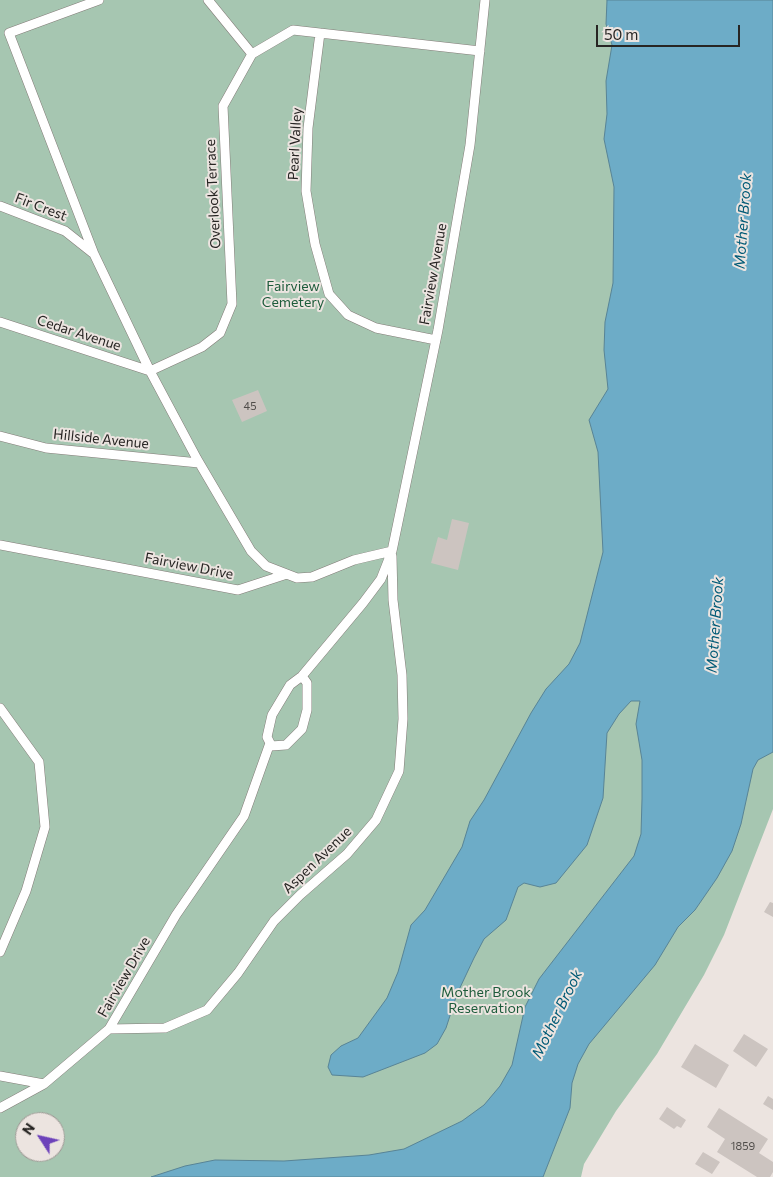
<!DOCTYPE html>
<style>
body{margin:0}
#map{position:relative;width:773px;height:1177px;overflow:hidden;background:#ece4e0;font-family:Commissioner,sans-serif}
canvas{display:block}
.north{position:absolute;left:15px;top:1112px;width:50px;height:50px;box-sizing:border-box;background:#ece4e0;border:1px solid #9d9894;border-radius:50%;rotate:305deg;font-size:14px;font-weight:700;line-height:20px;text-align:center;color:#272523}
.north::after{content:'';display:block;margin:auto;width:18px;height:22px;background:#6d42ba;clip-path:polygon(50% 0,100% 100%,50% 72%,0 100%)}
.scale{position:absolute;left:596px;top:25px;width:144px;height:22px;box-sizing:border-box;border:2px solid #272523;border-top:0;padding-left:6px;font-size:15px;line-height:18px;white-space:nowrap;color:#272523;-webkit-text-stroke:4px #ece4e0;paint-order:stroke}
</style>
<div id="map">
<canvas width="773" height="1177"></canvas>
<div class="north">N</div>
<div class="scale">50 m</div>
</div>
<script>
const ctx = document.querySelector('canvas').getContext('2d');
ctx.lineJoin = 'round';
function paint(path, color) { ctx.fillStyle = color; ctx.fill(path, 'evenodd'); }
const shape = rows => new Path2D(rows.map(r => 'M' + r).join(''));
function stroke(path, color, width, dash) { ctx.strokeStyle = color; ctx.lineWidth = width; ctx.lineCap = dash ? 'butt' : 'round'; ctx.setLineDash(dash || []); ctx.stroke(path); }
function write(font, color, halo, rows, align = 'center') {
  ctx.font = font + ' Commissioner,sans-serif'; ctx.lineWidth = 4; ctx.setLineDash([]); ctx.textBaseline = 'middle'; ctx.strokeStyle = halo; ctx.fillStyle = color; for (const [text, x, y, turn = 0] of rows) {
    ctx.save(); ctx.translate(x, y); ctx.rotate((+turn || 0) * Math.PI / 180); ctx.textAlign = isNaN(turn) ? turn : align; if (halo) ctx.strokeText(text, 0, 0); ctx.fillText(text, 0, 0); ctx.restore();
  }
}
const green = shape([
 [0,0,773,0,773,809,724,935,704,975,657,1054,616,1111,584,1164,581,1177,0,1177],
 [25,1122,55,1122,55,1152,25,1152]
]);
const water = shape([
 [607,0,773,0,773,752,758,760,753,769,741,824,732,851,717,878,695,910,678,927,655,965,589,1044,578,1064,572,1083,570,1108,543,1177,151,1177,185,1166,215,1160,284,1161,369,1155,404,1149,462,1121,484,1105,500,1086,512,1065,525,1007,539,979,634,856,641,834,642,799,642,760,636,724,640,701,631,701,619,714,607,733,603,798,587,845,556,883,540,887,524,883,518,887,506,920,484,939,474,958,457,994,446,1028,437,1044,425,1053,363,1077,332,1075,328,1067,331,1055,341,1046,358,1038,387,998,398,972,411,925,425,910,462,847,470,821,484,800,531,713,546,689,569,664,580,643,603,552,598,452,589,420,608,389,604,350,605,322,613,283,614,187,604,139,607,114,606,81,612,45,606,24,607,0]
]);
const building = shape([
 [258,390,267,411,242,422,232,400],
 [452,519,469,523,458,570,431,563,438,537,447,540],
 [770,902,773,903,773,917,764,912],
 [744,1034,768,1049,756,1067,733,1051],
 [695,1044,729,1065,716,1088,681,1067],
 [768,1096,773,1099,773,1110,763,1104],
 [667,1107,686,1120,681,1128,677,1126,674,1129,659,1119],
 [719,1108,768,1139,759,1153,773,1162,773,1172,770,1177,757,1177,717,1152,725,1139,707,1127],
 [703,1152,720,1162,712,1174,695,1164]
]);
const lane = shape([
 [208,0,252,54],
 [9,33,94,254,150,371,197,459,251,551,266,566,297,578,312,577,354,560,392,551],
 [9,33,99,0],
 [320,33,308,128,306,191,315,244,329,294,348,315,376,328,436,340],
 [0,206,65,231,94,254],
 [0,322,150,371],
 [150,371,202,347,220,333,232,304,223,106,252,54,293,30,480,51],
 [0,436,46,448,199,463],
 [0,545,238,590,284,575],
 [0,708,39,762,45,827,26,891,0,952],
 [270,743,271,746,286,745,302,729,307,710,307,683,302,676],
 [109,1029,165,1028,207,1010,238,973,274,921,300,895,347,854,376,820,399,771,403,719,402,675,393,600,392,556],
 [0,1076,44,1084],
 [0,1108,44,1084,109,1029,176,915,244,816,270,743,267,737,272,715,290,685,302,676,363,603,381,579,392,551,438,330,470,145,485,0]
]);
const numberNames = [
 ["45",250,406],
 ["1859",743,1146]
];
const streetNames = [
 ["Pearl Valley",295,144,-87],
 ["Overlook Terrace",213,194,-93],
 ["Fir Crest",41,207,21],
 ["Fairview Avenue",433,274,-80],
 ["Cedar Avenue",79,333,18],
 ["Hillside Avenue",101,439,6],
 ["Fairview Drive",189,566,11],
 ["Aspen Avenue",317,860,-44],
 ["Fairview Drive",124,977,-60]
];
const parkNames = [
 ["Fairview",293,286],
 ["Cemetery",293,302],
 ["Mother Brook",486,992],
 ["Reservation",486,1008]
];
const waterNames = [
 ["Mother Brook",743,221,-86],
 ["Mother Brook",715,625,-86],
 ["Mother Brook",557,1014,-64]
];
paint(green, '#a6c6b1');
paint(water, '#6dacc7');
stroke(water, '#588496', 1);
paint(building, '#ccc4c0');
stroke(lane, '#837c78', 10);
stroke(lane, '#fff', 9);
write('11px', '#504d4a', null, numberNames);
write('14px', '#272523', '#ece4e0', streetNames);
write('14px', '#1d5c3b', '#ece4e0', parkNames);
write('italic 15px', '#015a76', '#ece4e0', waterNames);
</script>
